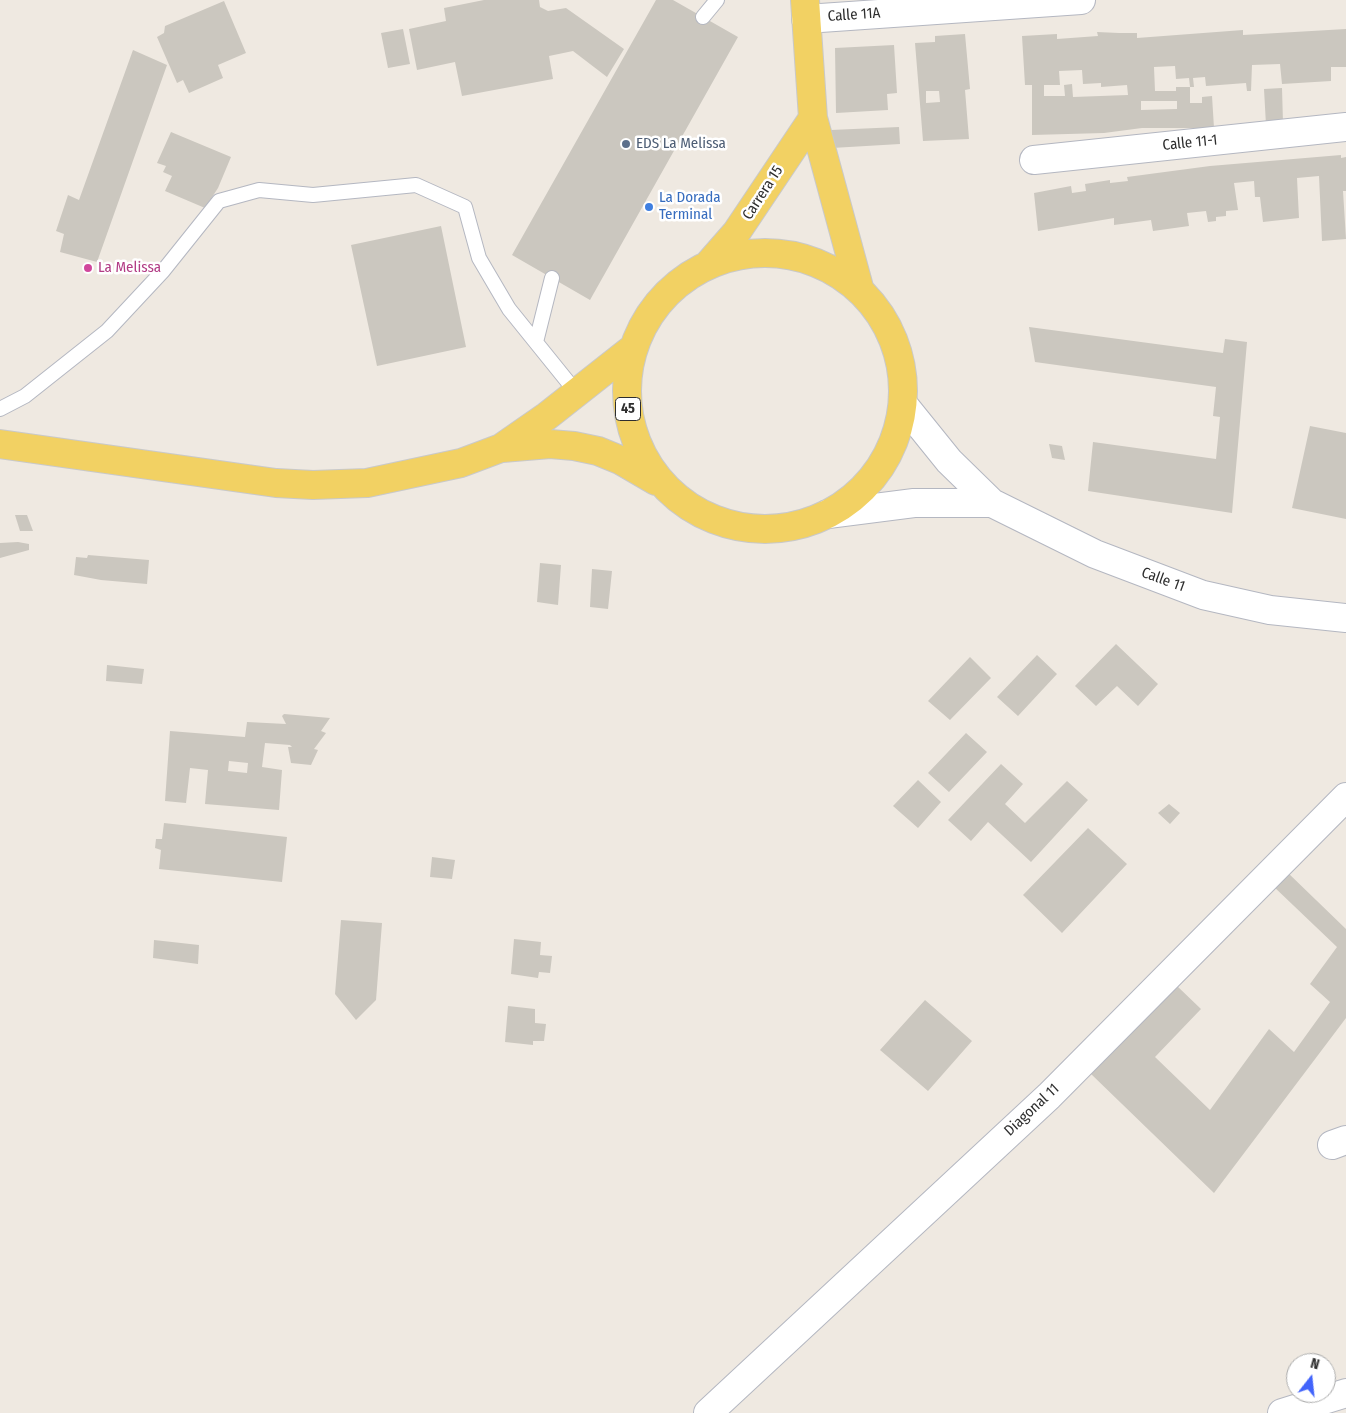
<!DOCTYPE html>
<style>
body{margin:0}
#map{position:relative;width:1346px;height:1413px;overflow:hidden;background:#efe9e1;font-family:"Fira Sans Condensed",sans-serif}
canvas{display:block}
.north{position:absolute;left:1286px;top:1353px;width:50px;height:50px;box-sizing:border-box;background:#fff;border:1px solid #ababab;border-radius:50%;rotate:16deg;font-size:14px;font-weight:700;line-height:20px;text-align:center;color:#2e2e2e}
.north::after{content:'';display:block;margin:auto;width:18px;height:22px;background:#4264fb;clip-path:polygon(50% 0,100% 100%,50% 72%,0 100%)}
</style>
<div id="map">
<canvas width="1346" height="1413"></canvas>
<div class="north">N</div>
</div>
<script>
const ctx = document.querySelector('canvas').getContext('2d');
ctx.lineJoin = 'round';
function paint(path, color) { ctx.fillStyle = color; ctx.fill(path, 'evenodd'); }
const shape = rows => new Path2D(rows.map(r => 'M' + r).join(''));
function stroke(path, color, width, dash) { ctx.strokeStyle = color; ctx.lineWidth = width; ctx.lineCap = dash ? 'butt' : 'round'; ctx.setLineDash(dash || []); ctx.stroke(path); }
function write(font, color, halo, rows, align = 'center') {
  ctx.font = font + ' "Fira Sans Condensed",sans-serif'; ctx.lineWidth = 5; ctx.setLineDash([]); ctx.textBaseline = 'middle'; ctx.strokeStyle = halo; ctx.fillStyle = color; for (const [text, x, y, turn = 0] of rows) {
    ctx.save(); ctx.translate(x, y); ctx.rotate((+turn || 0) * Math.PI / 180); ctx.textAlign = isNaN(turn) ? turn : align; if (halo) ctx.strokeText(text, 0, 0); ctx.fillText(text, 0, 0); ctx.restore();
  }
}
const building = shape([
 [484,0,539,0,540,7,548,11,566,8,624,49,607,77,573,51,549,56,553,79,462,96,455,62,417,70,409,29,446,21,444,8],
 [656,0,673,0,738,37,590,300,512,255],
 [224,1,246,53,218,65,223,78,189,93,183,80,177,83,157,37,164,33,165,26],
 [403,29,410,64,388,68,381,33],
 [1346,29,1346,67,1331,67,1331,81,1282,84,1280,64,1252,65,1251,91,1247,91,1246,83,1206,86,1205,77,1193,78,1194,87,1190,87,1189,78,1176,79,1175,66,1154,67,1155,91,1176,91,1176,87,1190,87,1190,103,1202,103,1202,97,1212,96,1214,128,1142,128,1104,133,1032,135,1032,85,1025,85,1022,36,1057,34,1057,39,1098,36,1097,32,1119,33,1137,33,1137,38,1243,30,1243,35],
 [1082,70,1083,84,1101,83,1101,87,1127,85,1128,95,1073,97,1072,84,1064,85,1065,96,1044,96,1044,85,1060,85,1059,71],
 [1141,101,1177,101,1177,109,1141,110],
 [965,34,970,89,965,90,969,139,923,141,915,43,935,42,935,36],
 [926,91,939,91,940,102,926,103],
 [894,45,897,93,887,94,888,110,836,113,835,48],
 [133,50,167,65,97,262,60,252,64,234,56,231,68,195,79,200],
 [1282,88,1283,123,1266,125,1264,89],
 [899,127,900,144,832,148,831,130],
 [171,132,231,157,218,188,205,208,165,191,172,176,163,172,166,166,157,163],
 [1341,155,1341,158,1346,157,1346,191,1343,191,1346,239,1322,241,1319,176,1297,178,1299,218,1263,222,1260,197,1255,197,1254,181,1234,183,1238,210,1226,211,1226,216,1216,217,1216,221,1208,222,1206,211,1187,213,1189,226,1153,231,1151,220,1114,225,1114,218,1038,231,1034,193,1071,186,1072,193,1086,191,1085,184,1110,180,1110,183,1128,181,1127,177,1210,166],
 [441,226,466,347,377,366,351,245],
 [1029,327,1223,353,1225,339,1247,342,1232,513,1088,491,1093,442,1216,459,1220,417,1213,416,1216,387,1035,362],
 [1310,426,1346,433,1346,519,1292,508],
 [1049,444,1062,446,1065,460,1052,458],
 [15,515,27,515,33,531,20,531],
 [18,542,29,544,29,550,0,558,0,543],
 [88,555,149,560,147,584,101,580,74,575,76,557,87,558],
 [540,563,561,565,558,605,537,602],
 [592,569,612,571,608,609,590,607],
 [1116,644,1158,684,1138,706,1117,686,1096,706,1075,686],
 [1037,655,1057,674,1018,716,997,697],
 [970,657,991,678,950,720,928,701],
 [107,665,144,669,142,684,106,681],
 [284,714,330,718,321,731,326,733,314,749,318,750,311,765,291,763,288,747,292,747,290,745,265,743,262,767,282,770,279,810,205,804,208,770,190,768,186,803,165,801,170,731,245,737,247,722,286,724,282,716],
 [229,761,248,763,247,773,228,771],
 [966,733,987,752,949,792,928,773],
 [1001,764,1023,784,1005,804,1025,823,1067,781,1088,800,1031,862,988,822,971,841,948,820],
 [918,780,941,802,918,828,893,806],
 [1169,804,1180,813,1170,824,1158,813],
 [164,823,287,837,282,882,159,869,161,850,155,848,156,839,162,839],
 [1088,828,1127,864,1062,933,1023,895],
 [432,857,455,860,452,879,430,877],
 [1286,871,1346,929,1346,1018,1214,1193,1091,1074,1176,985,1201,1009,1155,1057,1210,1110,1269,1029,1294,1052,1330,1002,1310,984,1337,947,1272,885],
 [341,920,382,923,376,1000,356,1020,335,994],
 [514,939,541,942,540,955,552,956,550,973,539,972,538,978,511,974],
 [154,940,199,945,198,964,153,958],
 [925,1000,972,1041,928,1091,880,1050],
 [508,1006,535,1009,535,1023,546,1024,544,1041,533,1041,533,1045,505,1042]
]);
const lane = shape([
 [703,17,717,0],
 [536,342,552,278],
 [0,409,25,396,107,331,163,271,219,201,259,190,313,195,416,185,465,207,479,258,509,309,576,392]
]);
const street = shape([
 [806,19,1081,0],
 [1034,160,1346,127],
 [1332,1145,1346,1140],
 [708,1413,1049,1096,1346,797],
 [1282,1413,1346,1393]
]);
const secondary = shape([
 [903,404,949,461,992,503,1095,554,1203,595,1270,610,1346,618],
 [828,514,914,503,992,503]
]);
const primary = shape([
 [805,0,813,118,860,291],
 '627 391a138 138 0 1 1 276 0a138 138 0 1 1-276 0Z',
 [708,265,736,233,813,118],
 [0,444,276,483,313,485,367,483,461,463,501,448,547,416,632,349],
 [502,448,550,444,574,446,598,451,620,460,656,481]
]);
const markers = [
 [626,144,5,"#5c6f8a"],
 [649,207,5,"#3f7fe0"],
 [88,268,5,"#d1479c"]
];
const shields = [
 [628,409,25]
];
const shieldNames = [
 ["45",628,409]
];
const streetNames = [
 ["Calle 11A",854,15,-4],
 ["Calle 11-1",1190,143,-6],
 ["Carrera 15",763,193,-57],
 ["Calle 11",1163,580,20],
 ["Diagonal 11",1032,1110,-43]
];
const serviceNames = [
 ["EDS La Melissa",636,144]
];
const shopNames = [
 ["La Dorada",659,198],
 ["Terminal",659,215]
];
const hotelNames = [
 ["La Melissa",98,268]
];
paint(building, '#cbc7bf');
stroke(lane, '#b4b7c1', 16);
stroke(street, '#b4b7c1', 30);
stroke(secondary, '#b4b7c1', 30);
stroke(primary, '#c9c9c9', 30);
stroke(lane, '#fff', 14);
stroke(street, '#fff', 28);
stroke(secondary, '#fff', 28);
stroke(primary, '#f2d163', 28);
for (const [x, y, r, color] of markers) { const dot = new Path2D(); dot.arc(x, y, r, 0, 2 * Math.PI); ctx.fillStyle = color; ctx.fill(dot); stroke(dot, '#fff', 2); }
for (const [x, y, w] of shields) { const box = new Path2D(); box.roundRect(x - w / 2, y - 11.5, w, 23, 4); ctx.fillStyle = '#fff'; ctx.fill(box); stroke(box, '#2e2e2e', 1); }
write('bold 14px', '#2e2e2e', null, shieldNames);
write('15px', '#2e2e2e', '#fff', streetNames);
write('15px', '#4e5e75', '#fff', serviceNames, 'left');
write('15px', '#366cbe', '#fff', shopNames, 'left');
write('15px', '#b23c85', '#fff', hotelNames, 'left');
</script>
